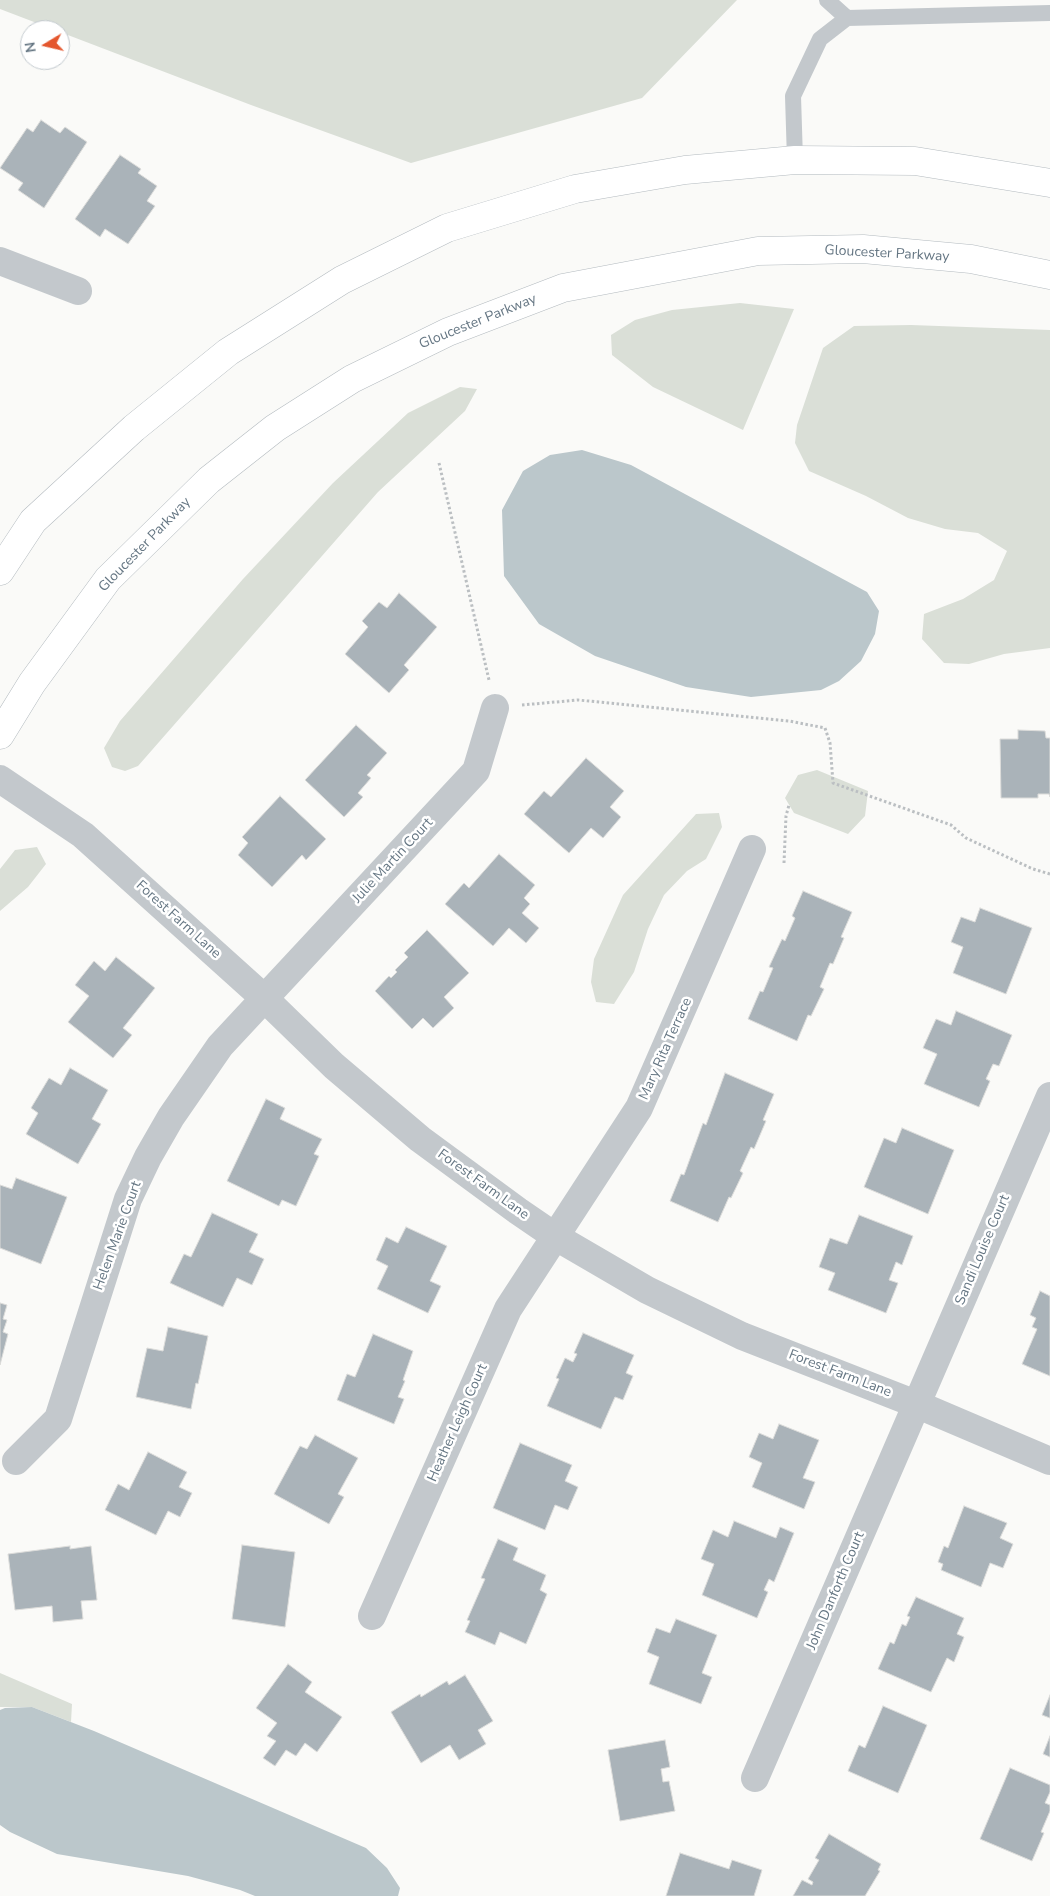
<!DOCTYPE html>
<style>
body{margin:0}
#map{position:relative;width:1050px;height:1896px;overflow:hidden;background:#fafaf8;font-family:"Nunito Sans",sans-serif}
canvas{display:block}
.north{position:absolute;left:20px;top:20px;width:50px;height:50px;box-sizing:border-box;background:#fff;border:1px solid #c1c8cd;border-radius:50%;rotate:261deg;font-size:14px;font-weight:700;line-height:20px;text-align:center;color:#657683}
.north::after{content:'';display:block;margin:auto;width:18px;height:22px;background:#e4572e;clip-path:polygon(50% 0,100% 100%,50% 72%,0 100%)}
</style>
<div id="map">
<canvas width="1050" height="1896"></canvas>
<div class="north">N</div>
</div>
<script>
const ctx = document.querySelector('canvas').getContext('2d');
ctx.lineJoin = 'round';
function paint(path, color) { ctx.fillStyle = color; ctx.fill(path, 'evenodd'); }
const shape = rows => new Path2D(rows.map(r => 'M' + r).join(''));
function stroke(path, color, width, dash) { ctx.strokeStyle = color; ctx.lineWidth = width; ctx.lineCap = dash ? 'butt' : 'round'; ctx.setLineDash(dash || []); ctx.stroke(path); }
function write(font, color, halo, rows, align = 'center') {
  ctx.font = font + ' "Nunito Sans",sans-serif'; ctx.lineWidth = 5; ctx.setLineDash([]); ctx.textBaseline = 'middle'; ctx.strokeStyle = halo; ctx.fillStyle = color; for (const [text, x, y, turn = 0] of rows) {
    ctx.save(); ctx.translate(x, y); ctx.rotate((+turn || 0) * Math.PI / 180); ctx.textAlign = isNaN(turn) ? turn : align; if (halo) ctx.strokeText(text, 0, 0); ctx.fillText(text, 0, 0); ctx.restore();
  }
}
const green = shape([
 [0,0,737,0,642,98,411,163,251,105,60,32,60,30,55,30,0,9],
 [740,303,794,309,743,430,653,387,612,355,611,335,635,320,672,310],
 [911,325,1050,330,1050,648,1004,654,969,664,944,663,922,639,924,614,963,599,994,580,1007,551,978,533,945,529,908,518,866,496,809,471,795,443,797,425,823,348,854,326],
 [460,387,477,389,465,411,378,492,138,766,125,771,112,767,104,748,120,721,243,579,333,483,408,413],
 [817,770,868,791,865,816,848,834,794,813,785,798,798,775],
 [719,813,722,827,706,859,687,871,664,895,648,929,634,972,614,1004,596,1002,591,982,594,959,623,895,696,814],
 [37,847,46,864,28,887,0,911,0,869,15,850],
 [0,1673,72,1704,71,1722,32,1707,0,1707]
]);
const water = shape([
 [582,450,631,465,867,592,879,611,875,634,861,661,839,681,821,690,751,697,686,687,595,656,539,624,504,576,502,510,523,471,550,455],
 [32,1707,94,1731,366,1848,387,1868,400,1888,398,1896,255,1896,240,1890,188,1876,57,1854,10,1832,0,1825,0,1710,5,1708]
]);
const building = shape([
 [41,120,60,133,65,127,87,142,44,208,18,190,23,183,0,168,27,128,33,132,41,120],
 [120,155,141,169,138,173,157,186,147,201,155,206,128,244,105,229,100,237,75,219,120,155],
 [399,593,437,627,404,665,409,670,389,693,345,654,368,627,362,621,379,602,387,608,399,593],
 [356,725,387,753,367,775,371,778,358,793,363,797,344,817,305,780,356,725],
 [1018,730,1045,731,1046,738,1050,738,1050,797,1049,794,1038,794,1038,798,1001,798,1000,739,1018,739,1018,730],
 [586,758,624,791,610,807,621,817,603,838,591,828,569,853,524,814,544,791,551,797,586,758],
 [280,796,326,839,306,860,302,855,272,887,238,855,248,843,242,837,280,796],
 [499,854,535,885,524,898,530,904,522,913,539,928,526,943,509,928,493,946,445,904,464,883,469,888,499,854],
 [803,891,852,912,841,937,844,938,833,964,830,963,820,987,824,989,811,1016,808,1015,797,1041,748,1019,760,991,763,992,773,968,769,967,782,939,785,941,795,918,792,916,803,891],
 [980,908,1032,928,1006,994,953,973,963,947,951,942,961,917,975,922,980,908],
 [427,930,469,973,444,997,454,1008,433,1028,423,1018,412,1029,375,991,389,976,391,978,397,972,395,970,408,957,404,953,427,930],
 [116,957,155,988,123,1028,132,1035,113,1058,68,1022,89,996,75,985,94,961,105,971,116,957],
 [956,1011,1012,1035,999,1066,993,1064,986,1079,990,1081,979,1107,924,1084,937,1054,923,1048,936,1019,951,1025,956,1011],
 [70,1068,108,1090,92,1119,101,1124,78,1164,26,1134,38,1113,31,1108,49,1078,61,1085,70,1068],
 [725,1073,774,1094,763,1120,766,1121,754,1149,751,1147,740,1171,743,1173,731,1198,729,1197,718,1222,670,1201,681,1174,684,1175,703,1123,706,1125,725,1073],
 [266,1099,285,1108,280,1119,322,1139,314,1154,319,1156,296,1206,282,1200,279,1206,227,1181,266,1099],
 [902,1128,954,1150,928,1214,864,1187,884,1138,896,1143,902,1128],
 [16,1178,67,1197,41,1264,0,1248,0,1185,12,1189,16,1178],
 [212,1213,258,1234,249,1252,264,1259,252,1285,237,1278,223,1307,170,1283,184,1254,191,1257,212,1213],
 [859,1215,913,1236,902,1265,896,1262,889,1280,898,1283,886,1313,828,1290,835,1273,819,1267,830,1238,847,1244,859,1215],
 [406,1227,447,1246,430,1281,441,1286,428,1313,377,1289,388,1266,376,1260,386,1237,398,1243,406,1227],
 [1040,1291,1050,1296,1050,1376,1022,1364,1037,1329,1032,1327,1036,1318,1030,1315,1040,1291],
 [0,1303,7,1305,3,1319,7,1320,3,1332,8,1334,0,1365,0,1303],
 [168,1327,208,1336,198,1384,196,1383,191,1409,136,1397,147,1348,163,1351,168,1327],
 [583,1333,634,1355,626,1373,633,1376,623,1400,615,1397,601,1429,547,1406,559,1379,556,1378,565,1358,573,1362,577,1354,574,1353,583,1333],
 [373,1334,413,1351,403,1380,405,1381,398,1397,404,1399,394,1424,337,1400,347,1374,355,1377,373,1334],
 [779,1424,819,1440,803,1478,815,1482,804,1509,752,1487,762,1463,749,1457,759,1433,773,1439,779,1424],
 [315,1435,358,1458,338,1494,344,1497,329,1524,274,1494,300,1446,307,1449,315,1435],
 [520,1443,572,1465,565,1481,578,1487,568,1510,555,1505,545,1530,493,1508,520,1443],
 [148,1452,187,1472,179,1487,192,1493,180,1517,168,1511,156,1535,105,1510,118,1484,129,1490,148,1452],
 [964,1506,1007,1523,1000,1538,1013,1544,1003,1568,990,1563,981,1587,941,1570,943,1564,938,1562,944,1546,948,1548,964,1506],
 [734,1521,776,1538,780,1527,794,1533,774,1582,769,1579,764,1590,768,1592,757,1618,702,1595,714,1564,701,1559,713,1530,728,1537,734,1521],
 [498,1539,518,1548,513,1560,546,1575,540,1590,547,1594,526,1644,500,1632,495,1645,465,1632,470,1621,467,1620,485,1579,481,1578,498,1539],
 [242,1545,295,1552,285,1627,232,1619,242,1545],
 [70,1546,70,1549,91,1546,97,1600,81,1601,83,1619,53,1622,52,1606,15,1610,8,1554,70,1546],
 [916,1597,964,1618,957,1634,964,1637,954,1662,947,1658,931,1692,878,1669,890,1642,894,1644,902,1624,906,1626,910,1617,907,1616,916,1597],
 [676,1619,717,1635,702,1673,712,1677,701,1704,649,1684,659,1657,647,1652,656,1628,670,1633,676,1619],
 [288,1664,312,1682,305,1692,342,1717,317,1752,305,1743,296,1756,286,1750,275,1766,263,1758,276,1741,267,1736,277,1723,256,1708,288,1664],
 [465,1675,493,1721,478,1730,486,1744,459,1760,450,1745,421,1763,391,1712,420,1694,421,1697,447,1681,449,1685,465,1675],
 [1050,1695,1050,1718,1042,1715,1050,1695],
 [883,1706,927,1725,898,1793,848,1771,859,1745,865,1748,883,1706],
 [1050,1736,1050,1757,1043,1754,1050,1736],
 [665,1740,670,1767,661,1769,663,1782,669,1781,675,1811,620,1821,608,1750,665,1740],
 [1010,1768,1050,1785,1050,1792,1045,1803,1050,1805,1050,1811,1041,1832,1044,1833,1032,1861,980,1839,1010,1768],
 [829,1834,881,1864,878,1870,880,1871,865,1896,793,1896,802,1880,812,1885,813,1882,808,1879,819,1860,815,1858,829,1834],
 [680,1853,729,1869,732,1860,762,1870,754,1896,666,1896,680,1853]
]);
const path = shape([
 [439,463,489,680],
 [522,705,578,700,789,721,825,728,830,743,833,783,951,825,966,838,1033,869,1050,874],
 [784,863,786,816,789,805]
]);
const lane = shape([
 [827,0,847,18],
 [795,160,793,96,820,39,847,18,1050,13]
]);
const street = shape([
 [0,261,78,291],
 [0,779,83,835,264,998,334,1066,420,1139,518,1211,556,1237,647,1290,742,1336,916,1404,1050,1461],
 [16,1461,58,1419,128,1199,148,1157,171,1117,220,1046,476,771,495,708],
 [372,1616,508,1309,639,1108,752,849],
 [755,1778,1050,1096]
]);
const secondary = shape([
 [0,571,33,521,134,428,228,352,342,280,447,228,575,189,685,170,795,160,915,161,1050,183],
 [0,735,32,683,108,579,209,480,275,428,352,379,448,332,563,288,758,251,863,249,971,259,1050,275]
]);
const streetNames = [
 ["Gloucester Parkway",887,254,3],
 ["Gloucester Parkway",478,322,-22],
 ["Gloucester Parkway",145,545,-46],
 ["Julie Martin Court",393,861,-47],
 ["Forest Farm Lane",178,920,42],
 ["Mary Rita Terrace",666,1049,-66],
 ["Forest Farm Lane",483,1185,36],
 ["Helen Marie Court",118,1236,-70],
 ["Sandi Louise Court",983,1250,-67],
 ["Forest Farm Lane",840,1374,21],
 ["Heather Leigh Court",458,1423,-66],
 ["John Danforth Court",836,1591,-67]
];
paint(green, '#dadfd7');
paint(water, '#bbc7cb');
paint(building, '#aab3b9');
stroke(building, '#dcdcda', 1);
stroke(secondary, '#b3babf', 29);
stroke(path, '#bbbfc2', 3, [2.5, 2.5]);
stroke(lane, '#c3c8cc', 16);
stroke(street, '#c3c8cc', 28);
stroke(secondary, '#fff', 28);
write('14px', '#657683', '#fff', streetNames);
</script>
